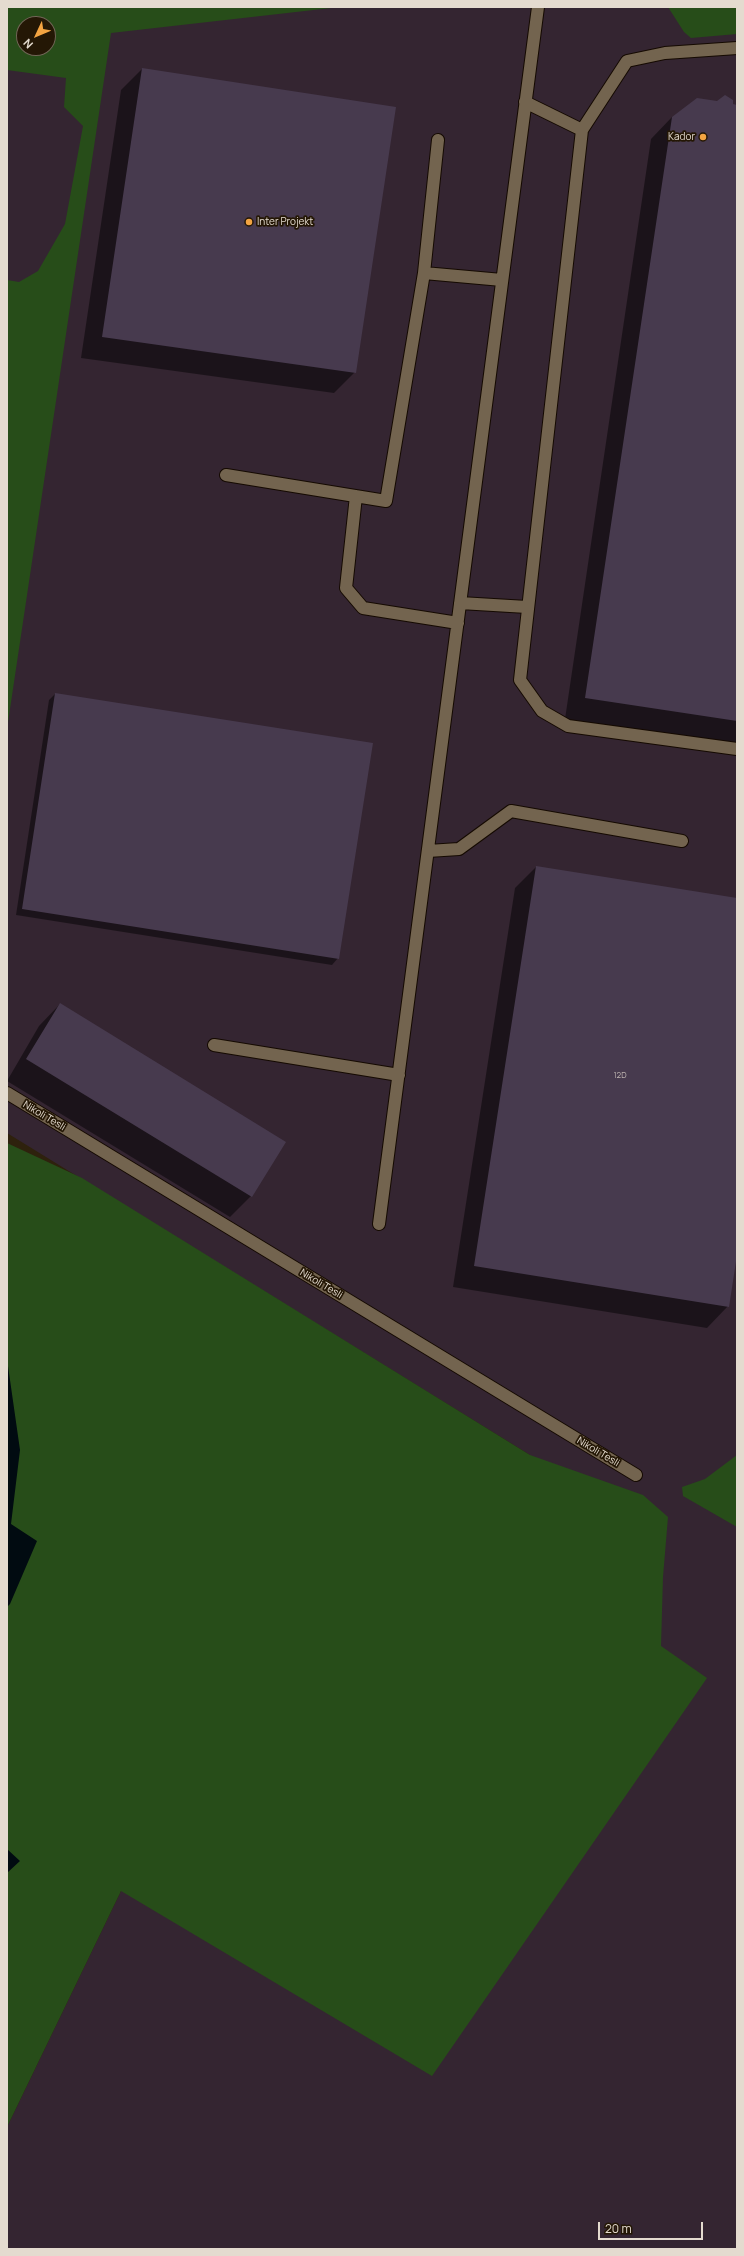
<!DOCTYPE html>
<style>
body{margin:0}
#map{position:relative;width:744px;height:2256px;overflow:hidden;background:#2e210d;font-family:Manrope,sans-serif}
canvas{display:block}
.frame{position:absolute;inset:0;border:8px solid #e4dbcf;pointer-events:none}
.north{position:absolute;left:16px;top:16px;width:40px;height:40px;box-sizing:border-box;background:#241705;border:1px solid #716556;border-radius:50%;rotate:226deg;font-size:11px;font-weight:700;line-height:16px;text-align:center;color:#e4dbcf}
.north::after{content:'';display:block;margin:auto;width:14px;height:18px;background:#f3a442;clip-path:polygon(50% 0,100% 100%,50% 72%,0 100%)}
.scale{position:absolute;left:598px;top:2222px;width:105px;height:18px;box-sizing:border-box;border:2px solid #e4dbcf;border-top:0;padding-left:5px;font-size:12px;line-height:14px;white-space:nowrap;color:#e4dbcf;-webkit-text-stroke:3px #241705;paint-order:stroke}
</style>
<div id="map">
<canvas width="744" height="2256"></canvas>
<div class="frame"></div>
<div class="north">N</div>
<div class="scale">20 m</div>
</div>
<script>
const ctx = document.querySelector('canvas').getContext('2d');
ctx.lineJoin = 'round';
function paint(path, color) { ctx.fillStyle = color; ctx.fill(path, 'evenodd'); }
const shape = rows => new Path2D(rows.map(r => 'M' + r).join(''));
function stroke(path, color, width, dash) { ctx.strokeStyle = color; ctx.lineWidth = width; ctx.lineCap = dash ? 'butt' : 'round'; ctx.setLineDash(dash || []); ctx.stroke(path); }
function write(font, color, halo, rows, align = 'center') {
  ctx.font = font + ' Manrope,sans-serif'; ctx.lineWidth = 3.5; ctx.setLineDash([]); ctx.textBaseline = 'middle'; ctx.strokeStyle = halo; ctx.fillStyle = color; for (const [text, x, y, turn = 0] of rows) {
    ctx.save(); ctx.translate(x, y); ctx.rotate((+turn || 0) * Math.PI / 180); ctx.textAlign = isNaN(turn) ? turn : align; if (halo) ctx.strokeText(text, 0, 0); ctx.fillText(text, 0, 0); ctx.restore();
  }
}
const industrial = shape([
 [7,7,737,7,737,2249,7,2249,7,2127,121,1891,530,1455,7,1133],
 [24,24,48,24,48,48,24,48]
]);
const green = shape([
 [7,7,340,7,111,33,7,729,7,280,19,282,38,271,65,224,83,126,64,107,66,78,7,70],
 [24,24,48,24,48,48,24,48],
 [668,7,737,7,737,34,691,38,684,32],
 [7,1143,82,1178,530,1455,643,1495,668,1517,663,1577,661,1646,707,1678,432,2076,121,1891,7,2127],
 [737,1455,737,1527,683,1496,682,1487,705,1479]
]);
const water = shape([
 [7,1359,20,1450,11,1524,37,1541,10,1604,7,1607],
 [7,1849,20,1861,7,1873]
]);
const shadow = shape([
 [142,69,355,372,334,393,81,358,121,90],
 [732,105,737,106,737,745,565,719,651,139,672,117],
 [55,694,338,958,332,965,16,915,49,700],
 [536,867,737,899,737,1248,728,1306,707,1328,453,1287,515,888],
 [60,1004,251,1196,230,1217,7,1081,39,1026]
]);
const building = shape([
 [142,68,396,107,356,373,102,337],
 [725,95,733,100,733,104,737,105,737,721,585,698,672,117,697,98,717,101],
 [55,693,373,743,339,959,22,909],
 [536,866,737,898,737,1255,729,1307,474,1266],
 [60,1003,286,1142,252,1197,26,1059]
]);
const service = shape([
 [737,48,665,53,627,61,582,130,520,680,542,711,568,726,737,749],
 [525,102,582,130],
 [438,140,424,273,502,280],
 [226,475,386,501,424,273],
 [356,496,346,588,363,608,458,623],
 [460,603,527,607],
 [428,851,459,849,511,811,682,841],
 [214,1045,399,1075],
 [7,1093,636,1475],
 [379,1224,538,7]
]);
const markers = [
 [703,137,4,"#f3a442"],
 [249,222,4,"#f3a442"]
];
const numberNames = [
 ["12D",620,1076]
];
const poiNames = [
 ["Kador",695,137],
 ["Inter Projekt",257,222,"left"]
];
const streetNames = [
 ["Nikoli Tesli",44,1116,31],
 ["Nikoli Tesli",321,1284,31],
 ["Nikoli Tesli",598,1452,31]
];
paint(industrial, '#342531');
paint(green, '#274d19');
paint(water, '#010b11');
paint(shadow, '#0007');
paint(building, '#473a4e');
stroke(service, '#150a00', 14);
stroke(service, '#73644f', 12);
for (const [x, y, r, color] of markers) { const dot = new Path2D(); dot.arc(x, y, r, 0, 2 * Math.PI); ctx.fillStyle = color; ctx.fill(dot); stroke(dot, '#241705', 1.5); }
write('8px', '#bdb3af', null, numberNames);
write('10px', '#e4dbcf', '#241705', poiNames, 'right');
write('10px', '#e4dbcf', '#241705', streetNames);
</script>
